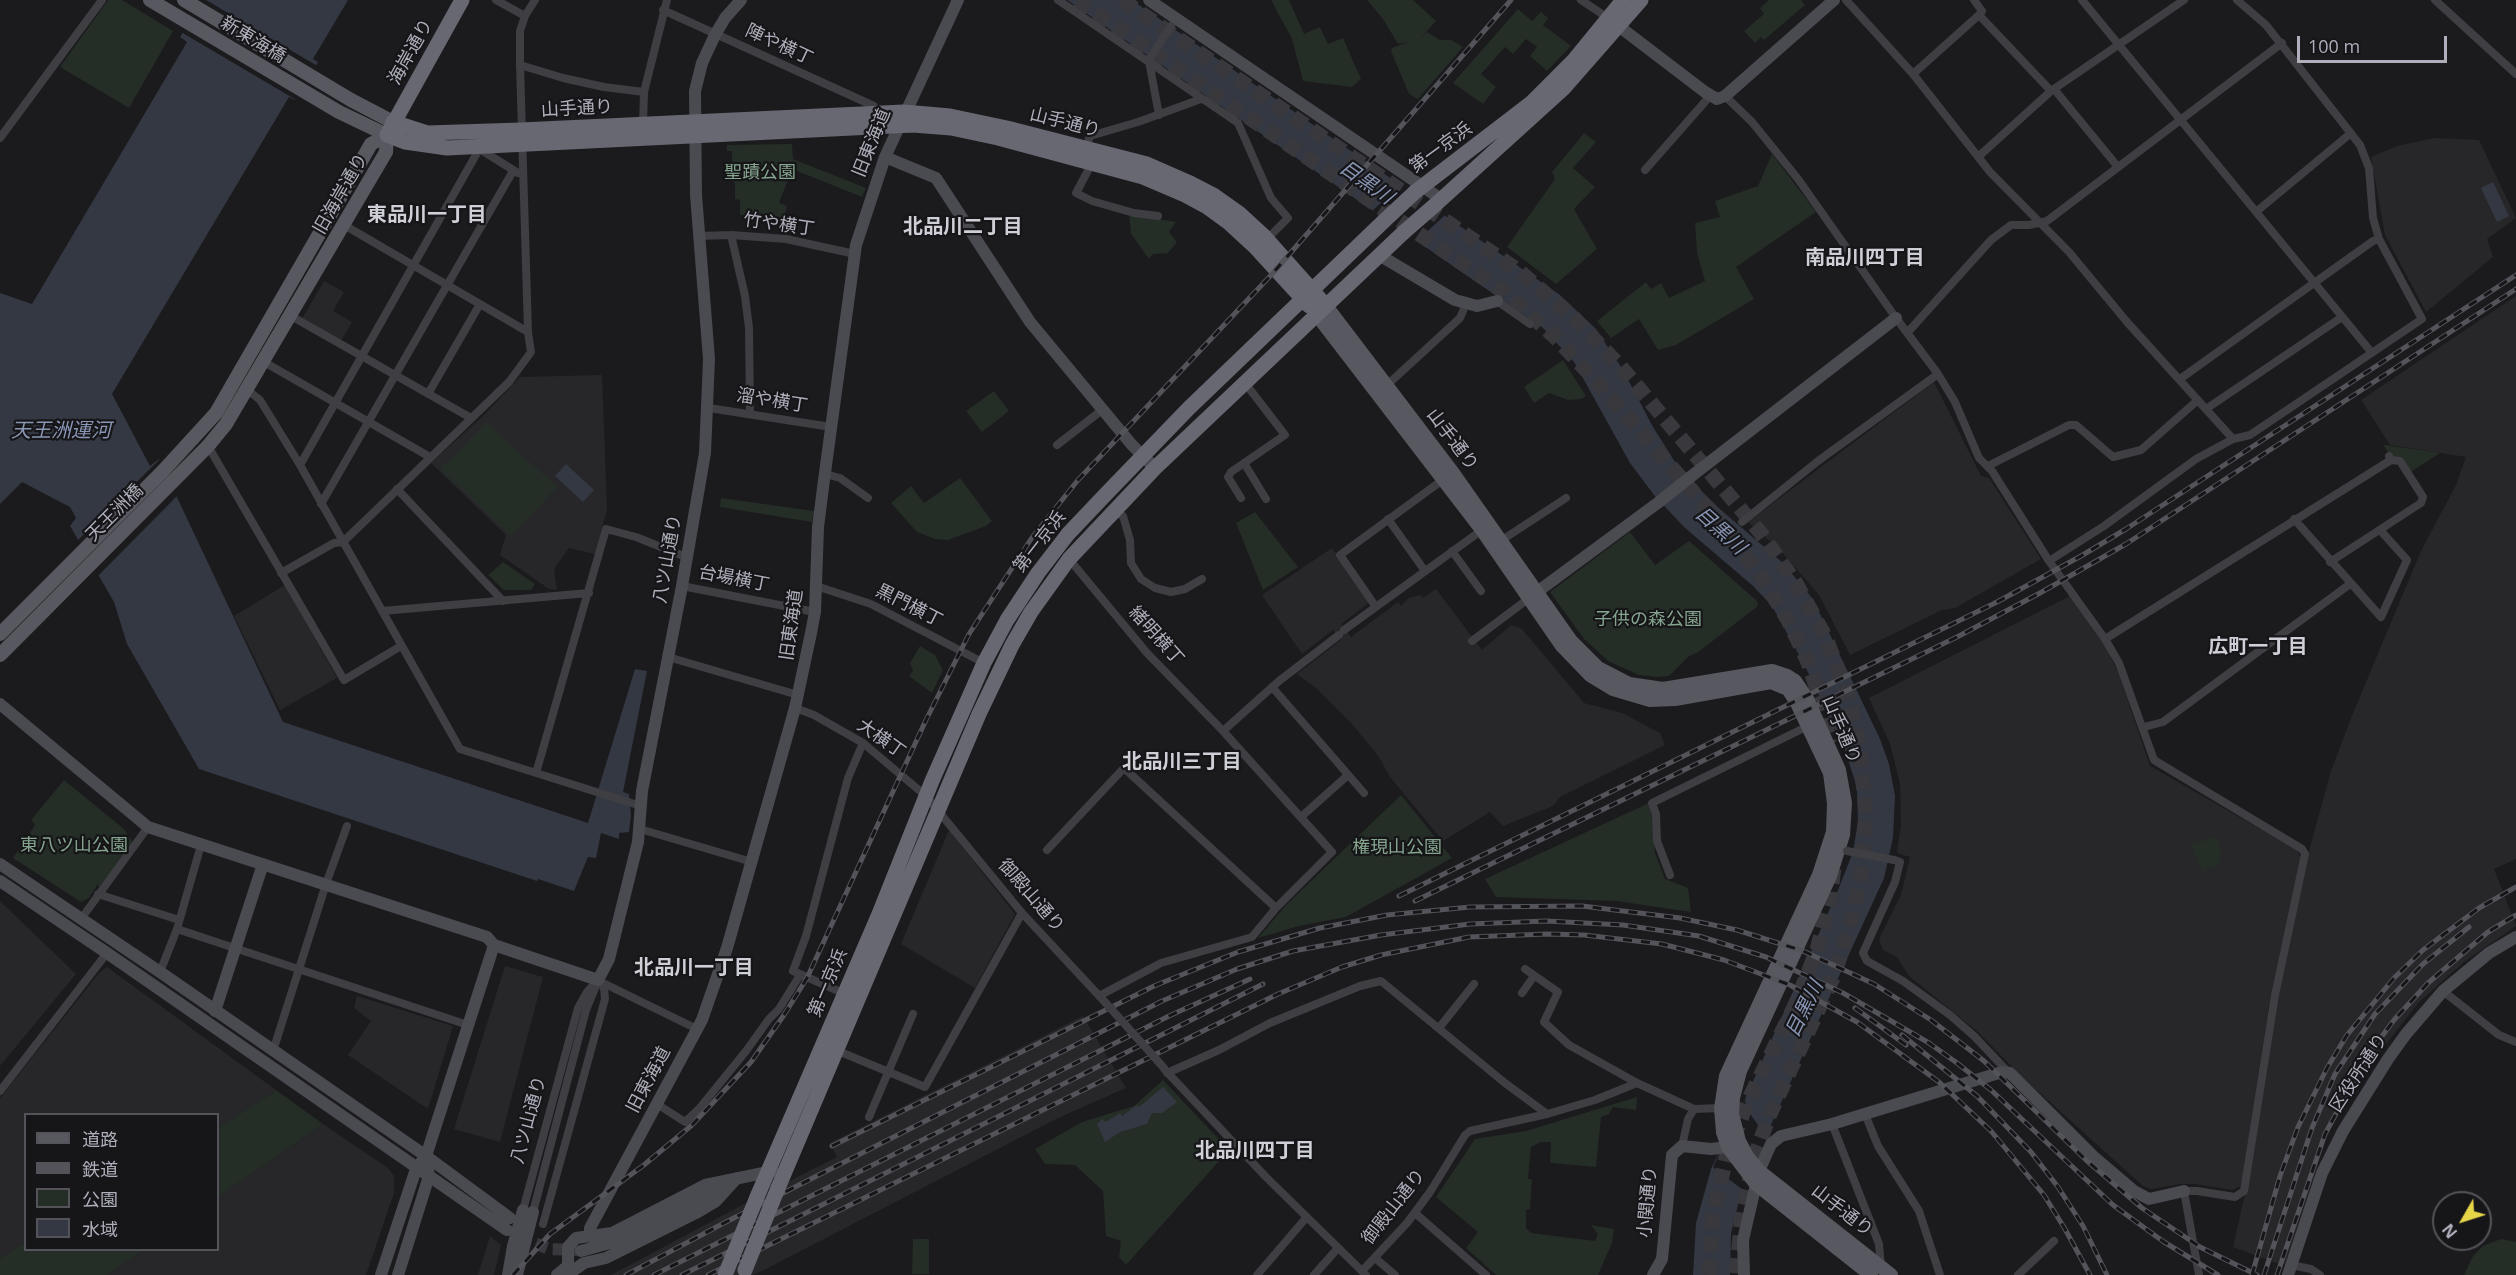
<!DOCTYPE html>
<meta charset="utf-8">
<style>
body{margin:0}
#map{position:relative;width:2516px;height:1275px;overflow:hidden;background:#1b1a1d;font-family:"Open Sans","Noto Sans JP",sans-serif}
canvas{display:block}
.legend{position:absolute;left:24px;top:1113px;width:195px;height:138px;box-sizing:border-box;background:#161518;border:2px solid #535359;margin:0;padding:8px 10px;list-style:none;font-size:18px;color:#aeafbb}
.legend li{display:flex;align-items:center;gap:12px;height:30px}
.legend b{width:30px;border:2px solid #535359}
.north{position:absolute;left:2432px;top:1191px;width:60px;height:60px;box-sizing:border-box;background:#161518;border:2px solid #535359;border-radius:50%;rotate:231deg;font-size:16px;font-weight:700;line-height:24px;text-align:center;color:#aeafbb}
.north::after{content:'';display:block;margin:auto;width:21px;height:27px;background:#e7d548;clip-path:polygon(50% 0,100% 100%,50% 72%,0 100%)}
.scale{position:absolute;left:2297px;top:36px;width:150px;height:27px;box-sizing:border-box;border:3px solid #aeafbb;border-top:0;padding-left:8px;font-size:18px;line-height:21px;white-space:nowrap;color:#aeafbb;-webkit-text-stroke:4px #161518;paint-order:stroke}
</style>
<div id="map">
<canvas width="2516" height="1275"></canvas>
<ul class="legend">
<li><b style="height:8px;background:#585860"></b>道路</li>
<li><b style="height:8px;background:#53535a"></b>鉄道</li>
<li><b style="height:16px;background:#252d27"></b>公園</li>
<li><b style="height:16px;background:#333842"></b>水域</li>
</ul>
<div class="north">N</div>
<div class="scale">100 m</div>
</div>
<script>
const ctx = document.querySelector('canvas').getContext('2d');
ctx.lineJoin = 'round';
function paint(path, color) { ctx.fillStyle = color; ctx.fill(path, 'evenodd'); }
const shape = rows => new Path2D(rows.map(r => 'M' + r).join(''));
function stroke(path, color, width, dash) { ctx.strokeStyle = color; ctx.lineWidth = width; ctx.lineCap = dash ? 'butt' : 'round'; ctx.setLineDash(dash || []); ctx.stroke(path); }
function write(font, color, halo, rows, align = 'center') {
  ctx.font = font + ' "Open Sans","Noto Sans JP",sans-serif'; ctx.lineWidth = 4.5; ctx.setLineDash([]); ctx.textBaseline = 'middle'; ctx.strokeStyle = halo; ctx.fillStyle = color; for (const [text, x, y, turn = 0] of rows) {
    ctx.save(); ctx.translate(x, y); ctx.rotate((+turn || 0) * Math.PI / 180); ctx.textAlign = isNaN(turn) ? turn : align; if (halo) ctx.strokeText(text, 0, 0); ctx.fillText(text, 0, 0); ctx.restore();
  }
}
const built = shape([
 [2435,138,2479,140,2516,218,2487,239,2493,257,2426,312,2385,235,2371,157,2397,146],
 [324,281,344,292,333,311,352,322,341,341,302,319],
 [2516,296,2516,859,2494,869,2516,926,2464,962,2419,1002,2354,1085,2327,1136,2285,1264,2276,1263,2233,1247,2253,1158,2267,1060,2298,891,2331,771,2351,718,2421,551,2456,485,2466,457,2390,445,2361,400],
 [602,375,607,509,595,554,569,548,554,569,557,590,549,589,500,555,506,535,431,463,483,416,520,377],
 [1934,382,1981,476,1989,478,2041,559,1955,608,1942,610,1850,655,1819,595,1780,550,1748,522],
 [1332,548,1370,602,1341,624,1351,637,1398,602,1401,606,1409,598,1420,595,1423,598,1436,589,1482,650,1511,625,1521,628,1584,703,1622,713,1660,733,1665,745,1560,797,1553,806,1503,826,1490,812,1443,841,1390,777,1379,757,1352,724,1317,689,1297,674,1342,639,1333,630,1302,654,1262,595],
 [285,585,337,678,280,710,234,616],
 [2070,596,2102,640,2118,672,2150,766,2297,850,2301,858,2270,999,2241,1186,2232,1190,2195,1184,2181,1184,2151,1189,2143,1186,2022,1077,1978,1032,1909,976,1897,957,1883,950,1879,939,1901,895,1910,857,1897,853,1901,824,1900,784,1890,744,1869,698],
 [949,830,1015,914,975,988,901,944],
 [0,901,76,974,0,1066],
 [505,966,543,977,500,1142,454,1129],
 [107,967,276,1090,218,1128,218,1114,26,1114,25,1242,0,1258,0,1098,99,973],
 [357,996,453,1026,428,1109,348,1055,371,1021,354,1008],
 [1083,1016,1126,1088,1056,1119,762,1271,752,1275,611,1275,746,1203,837,1157,830,1143],
 [323,1124,388,1168,394,1176,394,1193,366,1275,107,1275,143,1250,218,1250,218,1197],
 [490,1236,501,1245,494,1275,478,1275]
]);
const green = shape([
 [108,0,122,0,173,31,129,108,60,67],
 [1271,0,1289,0,1304,34,1320,27,1328,44,1343,38,1361,79,1352,87,1303,81,1292,39],
 [1367,0,1413,0,1436,21,1420,39,1427,32,1440,40,1451,40,1463,47,1418,99,1409,94,1391,51,1392,48,1408,42,1398,44,1383,19],
 [1769,0,1801,0,1805,5,1764,40,1761,37,1755,43,1744,31,1764,14,1760,8],
 [1518,9,1532,21,1541,12,1548,18,1543,25,1571,46,1547,71,1530,56,1537,47,1526,39,1513,54,1505,47,1481,74,1496,87,1483,104,1453,83],
 [1584,133,1596,142,1573,168,1595,187,1574,209,1597,249,1556,284,1507,247,1555,179,1552,172],
 [792,144,793,159,866,188,862,197,792,169,779,203,787,206,784,218,740,215,740,200,735,199,735,183,732,181,732,151,727,151,727,145],
 [1772,154,1816,212,1736,267,1754,299,1676,345,1658,350,1639,319,1611,338,1597,321,1646,282,1651,289,1661,283,1669,298,1705,281,1697,253,1695,223,1720,217,1715,201,1758,186],
 [1129,214,1176,222,1169,232,1177,242,1168,253,1153,254,1149,259,1131,234],
 [1563,360,1586,396,1581,399,1568,400,1549,393,1534,403,1524,387],
 [994,391,1009,411,982,432,966,411],
 [486,422,557,487,511,536,440,469],
 [2384,446,2385,445,2440,453,2409,473,2392,458],
 [960,478,992,521,986,526,948,540,935,539,917,532,891,503,911,486,924,503],
 [721,498,814,511,812,522,720,507],
 [1255,512,1298,567,1263,590,1236,523],
 [1630,532,1655,565,1689,541,1757,601,1758,606,1697,653,1689,656,1669,676,1657,677,1639,675,1608,661,1584,639,1550,592],
 [503,562,535,584,531,590,504,590,488,575],
 [920,646,935,655,943,670,932,693,909,676,913,671,910,663],
 [64,780,124,829,133,843,101,888,97,885,89,898,81,902,13,858,35,825,31,820],
 [1401,795,1452,858,1346,917,1299,926,1258,938,1286,905],
 [1649,803,1653,819,1655,853,1665,879,1688,888,1691,912,1616,901,1496,897,1485,879],
 [2216,836,2221,848,2219,865,2202,871,2191,845],
 [1163,1080,1229,1150,1126,1265,1119,1257,1121,1241,1106,1236,1103,1191,1075,1165,1045,1164,1035,1149,1082,1122,1134,1106],
 [276,1090,323,1124,218,1197,218,1128],
 [1637,1097,1636,1110,1613,1107,1609,1114,1601,1117,1596,1167,1550,1163,1551,1142,1541,1142,1531,1147,1528,1179,1532,1179,1530,1209,1526,1210,1526,1228,1531,1233,1595,1241,1598,1234,1591,1225,1614,1229,1612,1243,1598,1275,1496,1275,1466,1248,1478,1232,1436,1197,1475,1139,1526,1131],
 [913,1239,929,1239,929,1274,912,1274],
 [2501,1239,2516,1242,2516,1275,2464,1275,2473,1256,2483,1246],
 [25,1242,26,1250,143,1250,107,1275,0,1275,0,1258]
]);
const water = shape([
 [202,0,348,0,313,59,318,62,295,100,289,97,112,394,150,466,159,459,283,722,588,823,635,669,647,671,623,792,629,794,631,815,629,832,619,833,619,839,601,833,596,858,588,857,574,891,538,879,537,881,199,769,127,644,114,602,70,526,76,518,70,507,22,482,0,504,0,293,32,304,187,42,180,37],
 [1067,0,1132,0,1560,295,1596,329,1623,370,1653,427,1680,470,1721,510,1783,563,1813,599,1880,739,1889,764,1895,796,1893,838,1884,878,1742,1188,1731,1234,1730,1275,1693,1275,1696,1223,1711,1169,1750,1088,1836,895,1853,852,1858,821,1857,788,1845,750,1804,664,1772,606,1753,586,1684,527,1654,495,1630,463,1574,362,1543,328],
 [2493,182,2509,216,2497,222,2481,188],
 [566,464,594,490,583,502,555,476],
 [1163,1087,1177,1102,1162,1113,1152,1113,1147,1124,1120,1132,1105,1142,1097,1124,1102,1119,1106,1122,1120,1113,1122,1116,1137,1105,1139,1107]
]);
const pier = shape([
 [200,0,206,0,319,67,298,101,181,32],
 [1402,183,1446,214,1416,242,1371,212],
 [161,458,178,495,95,579,76,542],
 [1746,1097,1745,1102,1748,1111,1766,1136,1743,1190,1713,1167]
]);
const secondaryTunnel = shape([
 [519,1237,549,1249,577,1250]
]);
const highwayTunnel = shape([
 [1077,0,1504,292,1554,336,1600,385,1721,524,1757,570,1788,620,1808,662,1820,699,1830,743],
 [1122,0,1519,271,1572,316,1621,367,1760,532,1796,583,1825,636,1847,692,1860,751,1866,813,1861,874,1852,918,1834,976,1770,1114,1757,1150,1743,1206,1736,1275],
 [1709,1275,1713,1216,1726,1158,1747,1103,1796,1003,1817,950,1830,898,1834,868]
]);
const street = shape([
 [496,0,525,16],
 [1058,0,1238,123,1271,198,1288,218,1267,239],
 [1581,0,1608,18],
 [1846,0,1913,74,1990,172,2069,252,2127,322,2233,439,2250,435,2422,319,2379,239,2373,218,2369,168,2360,145,2266,25,2237,0],
 [1974,0,1982,11,1979,15],
 [2082,0,2372,353],
 [2435,0,2516,74],
 [663,10,874,106,874,114],
 [1149,61,1159,115],
 [520,65,563,78,604,87,644,92],
 [1913,74,1979,15,2051,91],
 [2054,89,2118,167],
 [1725,96,1752,122,1798,179,1896,318,1938,374,1955,402,1979,458,1992,471,2049,561,2105,639,2119,663,2154,760,2302,849,2305,854,2275,995,2244,1191,2235,1197,2197,1191,2184,1191,2199,1275],
 [643,125,644,92,667,0],
 [0,138,102,0],
 [478,148,518,173],
 [1086,148,1090,136,1138,122,1201,99],
 [1978,157,2051,91,2184,0],
 [1092,163,1076,193,1092,201,1134,213,1158,216],
 [1645,170,1710,96],
 [2256,212,2351,133],
 [344,225,528,332],
 [731,235,745,296,749,328,750,413],
 [699,236,731,235,786,239,855,254],
 [1497,301,1530,324],
 [291,316,471,418],
 [1908,332,1991,240,2011,225,2029,225,2047,221,2282,43],
 [264,362,430,457],
 [2180,379,2314,283,2373,241,2379,239],
 [1386,386,1460,318,1466,304],
 [245,388,260,400,300,465,460,749,641,806],
 [428,394,480,304],
 [709,408,831,427],
 [2206,409,2342,317],
 [1057,445,1102,410],
 [208,446,344,680,401,646],
 [1244,463,1266,499],
 [300,465,477,153,476,147],
 [1988,466,2069,425,2076,425,2113,457,2141,450,2198,400],
 [825,474,840,478,868,498],
 [397,489,503,601],
 [1241,498,1228,477,1231,472,1285,435,1245,383],
 [321,504,513,171],
 [1114,511,1123,516,1130,540,1131,563,1141,579,1155,588,1171,592,1185,589,1202,579],
 [1388,519,1425,571],
 [2294,519,2381,617,2407,560,2380,530],
 [1742,522,1818,461,1938,374],
 [1502,540,1566,498],
 [1452,551,1481,591],
 [1069,559,1147,653,1223,731,1332,852,1276,908],
 [2049,561,2104,526,2196,459,2233,439],
 [2330,562,2421,503,2423,497,2400,461,2391,460],
 [281,573,334,543,343,542,509,382,531,352,528,332,520,65,520,31,525,16,535,0],
 [682,586,815,612],
 [816,586,871,604,984,663],
 [1376,607,1340,555,1444,479],
 [382,611,589,593],
 [1344,630,1482,530],
 [2105,639,2391,460,2389,456],
 [1472,641,1532,596],
 [668,657,798,695],
 [1272,687,1364,793],
 [795,708,814,715,863,743,926,796,1022,913,1103,1000],
 [2144,727,2163,722,2350,584],
 [1223,731,1279,681,1339,635],
 [536,773,606,529,636,537,686,557],
 [1301,817,1348,775],
 [640,829,752,862],
 [1047,850,1124,768,1276,908,1252,937,1161,963,1099,996],
 [1894,860,1900,862,1895,882,1863,953,1867,961,1903,981,1950,1015,1974,1036,2009,1073],
 [1670,875,1657,841,1656,814,1652,803,1808,726],
 [98,894,179,920],
 [81,919,148,827],
 [177,929,468,1025],
 [1525,969,1558,992,1544,1022,1569,1045,1637,1083,1694,1109,1721,1108],
 [160,972,177,929,201,845],
 [601,982,697,1029],
 [2443,991,2499,1035,2516,1042],
 [1522,993,1534,976],
 [845,994,793,971,806,936,848,778,863,743],
 [1439,1028,1474,984],
 [273,1051,326,884,347,826],
 [838,1051,925,1087,1022,913],
 [1165,1070,1266,1177,1366,1275],
 [1167,1073,1219,1050,1270,1023,1360,986,1381,981,1505,1083,1547,1114],
 [0,1091,107,953],
 [657,1104,685,1122,699,1109,746,1051,769,1019,779,1009,800,975],
 [1865,1114,1878,1146,1919,1211,1940,1275],
 [869,1117,913,1014],
 [1832,1124,1879,1244,1881,1267],
 [1682,1146,1688,1119,1694,1109],
 [523,1210,578,1008,587,992,598,980],
 [533,1212,586,1010,596,986],
 [1415,1213,1486,1275],
 [543,1224,605,999,604,988,598,980],
 [1375,1258,1395,1275],
 [2291,1265,2311,1269,2320,1275],
 [1363,1270,1407,1223,1430,1192,1465,1135,1470,1131,1547,1114,1595,1100,1637,1083],
 [1257,1275,1306,1218],
 [1314,1275,1338,1248],
 [2018,1275,2054,1241]
]);
const secondary = shape([
 [1149,0,1441,199],
 [1612,21,1705,92,1717,99,1725,96,1834,0],
 [885,157,936,178,1030,322,1132,445,1155,468],
 [1379,255,1455,300,1477,306,1497,301],
 [1689,478,1896,318],
 [1537,592,1659,502],
 [0,704,148,827,487,937,494,945,598,980,609,959,638,842,642,791,682,586,705,453,709,359,696,195,695,91,702,63,715,35,725,18,741,0],
 [0,864,160,972,426,1156,510,1218],
 [0,881,107,953,507,1230],
 [215,1011,263,864],
 [1759,1171,1771,1144,1781,1136,1832,1124,2002,1072,2010,1073,2093,1156,2134,1191,2149,1199,2184,1191],
 [590,1235,590,1228,702,1020,727,948,795,708,811,633,815,612,818,527,824,480,856,245,885,157,958,0],
 [581,1251,617,1241,722,1186],
 [381,1275,416,1169,426,1156,494,945],
 [398,1275,429,1176,428,1169],
 [508,1275,513,1246,523,1210],
 [517,1275,533,1212],
 [557,1275,568,1266,568,1247,576,1238,612,1233,705,1185,773,1171],
 [567,1275,584,1263,606,1258,696,1213,716,1201,737,1178],
 [1653,1275,1662,1259,1672,1155,1682,1146,1711,1149,1728,1147],
 [1744,1275,1743,1240,1756,1184],
 [2288,1275,2322,1173,2343,1131,2388,1059,2406,1034,2443,991,2489,953,2516,937]
]);
const primary = shape([
 [150,0,339,112,387,135],
 [184,0,351,100,393,122],
 [1326,306,1453,473,1571,641,1598,668,1629,684,1663,689,1772,671,1787,676,1795,681,1807,699,1839,770,1845,803,1843,835,1830,876,1740,1071,1733,1098,1732,1114],
 [1317,315,1482,530,1562,646,1590,675,1613,689,1650,700,1675,699,1771,682,1788,689,1797,703,1830,773,1834,803,1833,832,1819,875,1726,1076,1721,1108,1723,1132],
 [0,634,163,471,216,413,371,144,387,135],
 [0,655,208,446,226,424,386,152,387,135],
 [1759,1171,1891,1275],
 [1756,1184,1871,1275]
]);
const highway = shape([
 [462,0,387,135,405,142,447,148,913,125,951,128,998,138,1143,177,1183,194,1207,207,1229,223,1255,247,1309,306],
 [393,122,427,133,521,130,904,112,950,116,1007,128,1147,164,1188,182,1215,196,1239,213,1264,236,1320,299],
 [1415,192,1531,103,1574,60,1623,0],
 [1435,205,1563,89,1641,0],
 [778,1188,979,714,1012,645,1031,612,1069,559,1155,468,1404,232],
 [757,1197,879,914,932,781,984,663,1007,620,1038,573,1068,534,1105,495,1189,408,1384,221]
]);
const rail = shape([
 [1399,896,1997,602,2081,556,2126,529,2516,275],
 [1415,901,1957,637,2040,593,2126,544,2516,289],
 [1855,1008,1906,1045],
 [1902,1035,1977,1096,2031,1152,2058,1187,2083,1226,2107,1275],
 [832,1146,1154,986,1238,952,1320,928,1387,915,1470,907,1582,906,1680,918,1737,930,1803,951,1874,984,1931,1020,1984,1061,2086,1160,2142,1208,2200,1247,2257,1275],
 [513,1275,550,1234,644,1165,692,1125,751,1062,784,1015,807,978,926,720,969,634,1031,539,1078,480,1273,273,1511,0],
 [626,1275,724,1223,1162,1001,1237,969,1293,951,1381,935,1470,924,1546,921,1623,925,1699,936,1766,957,1843,993,1929,1043,1957,1063,1991,1090,2113,1205,2164,1242,2218,1275],
 [654,1275,1169,1016,1250,979],
 [682,1275,1263,984],
 [708,1275,1278,994,1342,967,1381,955,1469,937,1547,934,1584,935,1662,944,1724,960,1790,985,1857,1022,1939,1082,1991,1131,2044,1195,2065,1229,2090,1275],
 [2252,1275,2280,1176,2298,1127,2327,1068,2347,1035,2394,978,2423,950,2479,908,2516,887],
 [2264,1275,2312,1128,2335,1074,2375,1014,2423,964,2469,927],
 [2277,1275,2325,1134,2368,1055,2394,1020,2428,983,2488,932,2516,915]
]);
const streetBridge = shape([
 [1150,58,1171,26],
 [1847,851,1894,860],
 [1104,1001,1164,1068]
]);
const secondaryBridge = shape([
 [1659,502,1689,478]
]);
const primaryBridge = shape([
 [1732,1114,1739,1141,1747,1156,1759,1171],
 [1723,1132,1728,1147,1756,1184]
]);
const highwayBridge = shape([
 [1384,221,1415,192],
 [1404,232,1435,205],
 [745,1270,778,1188],
 [725,1275,757,1197]
]);
const streetNames = [
 ["新東海橋",253,40,31],
 ["陣や横丁",779,45,25],
 ["海岸通り",411,52,-61],
 ["山手通り",577,109,-3],
 ["山手通り",1065,123,14],
 ["旧東海道",872,143,-68],
 ["第一京浜",1441,148,-36],
 ["旧海岸通り",341,194,-60],
 ["竹や横丁",779,225,8],
 ["溜や横丁",772,401,9],
 ["山手通り",1452,440,53],
 ["天王洲橋",115,513,-45],
 ["第一京浜",1040,542,-52],
 ["八ツ山通り",668,559,-80],
 ["台場横丁",734,579,11],
 ["黒門横丁",909,606,27],
 ["旧東海道",792,625,-82],
 ["緒明横丁",1156,636,48],
 ["山手通り",1841,730,67],
 ["大横丁",881,739,35],
 ["御殿山通り",1031,896,49],
 ["第一京浜",828,983,-67],
 ["区役所通り",2359,1073,-57],
 ["旧東海道",649,1080,-62],
 ["八ツ山通り",529,1120,-75],
 ["小関通り",1648,1202,-85],
 ["御殿山通り",1394,1207,-52],
 ["山手通り",1842,1211,38]
];
const parkNames = [
 ["聖蹟公園",760,173],
 ["子供の森公園",1648,620],
 ["東八ツ山公園",74,846],
 ["権現山公園",1397,848]
];
const waterNames = [
 ["目黒川",1366,183,35],
 ["天王洲運河",61,431],
 ["目黒川",1720,531,42],
 ["目黒川",1805,1009,-64]
];
const neighbourhoodNames = [
 ["東品川一丁目",427,215],
 ["北品川二丁目",963,227],
 ["南品川四丁目",1865,258],
 ["広町一丁目",2258,647],
 ["北品川三丁目",1182,762],
 ["北品川一丁目",694,968],
 ["北品川四丁目",1255,1151]
];
paint(built, '#27272a');
paint(green, '#252d27');
paint(water, '#333842');
paint(pier, '#1b1a1d');
stroke(secondaryTunnel, '#38383d', 12, [12, 6]);
stroke(highwayTunnel, '#38383d', 15, [15, 8]);
stroke(street, '#3e3e43', 8);
stroke(secondary, '#4a4a51', 12);
stroke(primary, '#585860', 14);
stroke(highway, '#686872', 15);
stroke(rail, '#53535a', 5);
stroke(rail, '#161518', 3, [9]);
stroke(streetBridge, '#3e3e43', 8);
stroke(secondaryBridge, '#4a4a51', 12);
stroke(primaryBridge, '#585860', 14);
stroke(highwayBridge, '#686872', 15);
write('18px', '#aeafbb', '#161518', streetNames);
write('18px', '#86a58f', '#161518', parkNames);
write('italic 20px', '#8895b3', '#161518', waterNames);
write('bold 20px', '#cfcfd7', '#161518', neighbourhoodNames);
</script>
